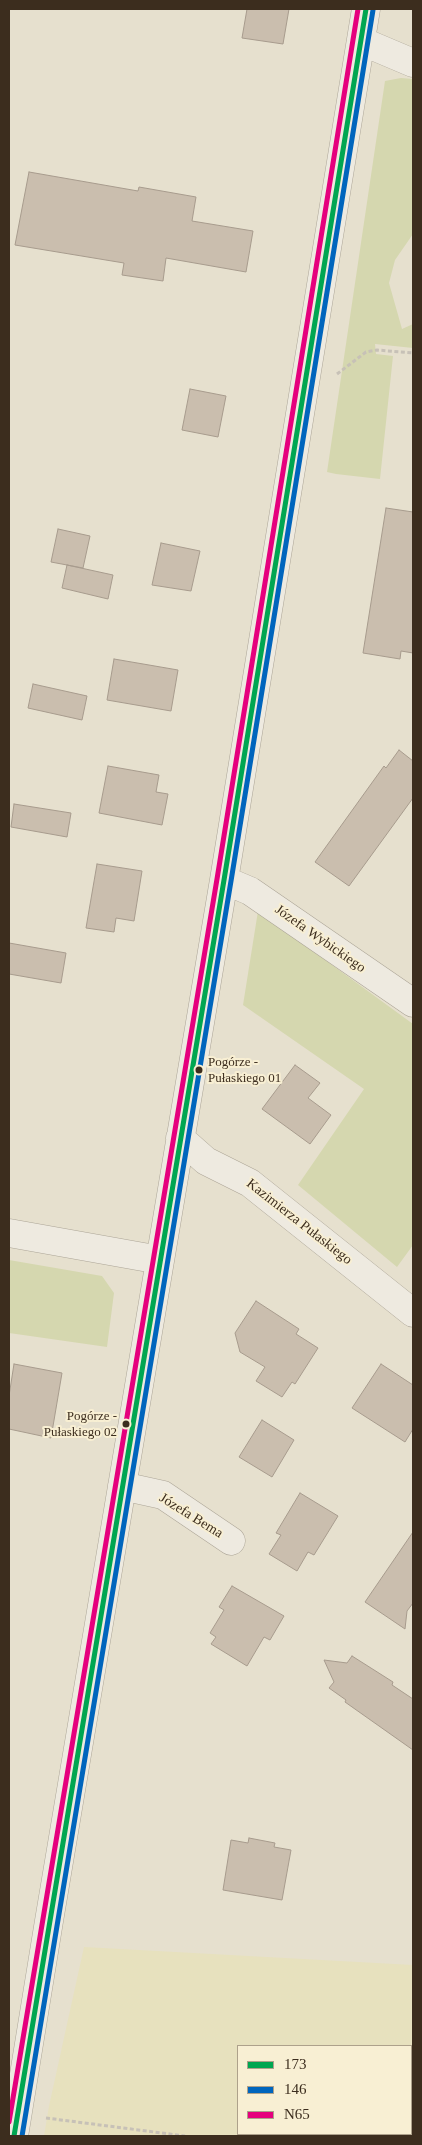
<!DOCTYPE html>
<meta charset="utf-8">
<style>
body{margin:0}
#map{position:relative;width:422px;height:2145px;overflow:hidden;background:#e6e0ce;font-family:Georgia,serif}
canvas{display:block}
.frame{position:absolute;inset:0;border:10px solid #3c2d1e;pointer-events:none}
.legend{position:absolute;left:237px;top:2045px;width:175px;height:90px;box-sizing:border-box;background:#f8efd3;border:1px solid #ada18b;margin:0;padding:6px 9px;list-style:none;font-size:15px;color:#3c2d1e}
.legend li{display:flex;align-items:center;gap:10px;height:25px}
.legend b{width:25px;border:1px solid #ada18b}
</style>
<div id="map">
<canvas width="422" height="2145"></canvas>
<div class="frame"></div>
<ul class="legend">
<li><b style="height:6px;background:#00a651"></b>173</li>
<li><b style="height:6px;background:#0065bd"></b>146</li>
<li><b style="height:6px;background:#e5007d"></b>N65</li>
</ul>
</div>
<script>
const ctx = document.querySelector('canvas').getContext('2d');
ctx.lineJoin = 'round';
function paint(path, color) { ctx.fillStyle = color; ctx.fill(path, 'evenodd'); }
const shape = rows => new Path2D(rows.map(r => 'M' + r).join(''));
function stroke(path, color, width, dash) { ctx.strokeStyle = color; ctx.lineWidth = width; ctx.lineCap = dash ? 'butt' : 'round'; ctx.setLineDash(dash || []); ctx.stroke(path); }
function write(font, color, halo, rows, align = 'center') {
  ctx.font = font + ' Georgia,serif'; ctx.lineWidth = 4; ctx.setLineDash([]); ctx.textBaseline = 'middle'; ctx.strokeStyle = halo; ctx.fillStyle = color; for (const [text, x, y, turn = 0] of rows) {
    ctx.save(); ctx.translate(x, y); ctx.rotate((+turn || 0) * Math.PI / 180); ctx.textAlign = isNaN(turn) ? turn : align; if (halo) ctx.strokeText(text, 0, 0); ctx.fillText(text, 0, 0); ctx.restore();
  }
}
const farmland = shape([
 [84,1947,413,1965,413,2136,44,2136,49,2106],
 [238,2046,411,2046,411,2134,238,2134]
]);
const green = shape([
 [401,78,413,79,413,234,395,260,389,283,402,329,413,324,413,348,375,344,376,354,393,356,380,479,336,474,327,472,385,81],
 [258,911,413,1024,413,1245,397,1267,298,1185,364,1089,243,1005],
 [9,1260,102,1276,114,1293,107,1347,9,1333]
]);
const building = shape([
 [247,9,289,9,283,44,242,38,247,9],
 [29,172,138,191,139,187,196,197,192,221,253,231,246,272,166,258,163,281,122,275,124,263,15,245,29,172],
 [190,389,226,396,218,437,182,430,190,389],
 [386,508,413,512,413,653,401,651,400,659,363,653,386,508],
 [58,529,90,536,83,568,51,562,58,529],
 [161,543,200,551,191,591,152,585,161,543],
 [67,565,113,575,108,599,62,588,67,565],
 [114,659,178,670,171,711,107,700,114,659],
 [33,684,87,696,82,720,28,708,33,684],
 [399,750,413,761,413,798,349,886,315,862,384,766,386,768,399,750],
 [108,766,159,775,156,792,168,794,162,825,99,813,108,766],
 [14,804,71,813,67,837,11,827,14,804],
 [97,864,142,871,134,921,116,918,114,932,86,928,97,864],
 [9,943,66,953,61,983,9,974,9,943],
 [295,1065,320,1083,308,1098,331,1115,310,1144,262,1109,295,1065],
 [256,1301,299,1329,296,1334,318,1348,295,1384,292,1382,282,1397,256,1381,265,1367,240,1352,235,1333,256,1301],
 [14,1364,62,1373,51,1438,9,1429,9,1396,14,1364],
 [381,1364,413,1385,413,1429,405,1442,352,1408,381,1364],
 [262,1420,294,1440,272,1477,239,1457,262,1420],
 [300,1493,338,1516,314,1555,308,1552,297,1571,269,1554,281,1535,276,1533,300,1493],
 [413,1532,413,1603,407,1611,405,1629,365,1602,413,1532],
 [232,1586,284,1616,270,1640,264,1637,247,1666,211,1644,216,1637,210,1633,224,1610,219,1607,232,1586],
 [352,1656,393,1682,392,1685,413,1699,413,1750,345,1702,346,1700,329,1688,334,1682,324,1660,347,1663,352,1656],
 [249,1838,275,1843,274,1847,291,1850,282,1900,223,1890,231,1840,248,1843,249,1838]
]);
const path = shape([
 [337,374,366,352,377,350,413,353],
 [46,2118,185,2136]
]);
const minor = shape([
 [361,41,413,63],
 [224,880,250,891,413,1003],
 [180,1138,206,1161,250,1183,413,1313],
 [9,1233,160,1260],
 [122,1486,163,1495,231,1541],
 [14,2136,49,1921,224,880,366,9]
]);
const bus1 = shape([
 [14,2136,224,880,366,9]
]);
const bus2 = shape([
 [22,2136,231,881,373,10]
]);
const bus3 = shape([
 [9,2122,217,879,358,9]
]);
const markers = [
 [199,1070,4.5,"#3c2d1e"],
 [126,1424,4.5,"#3c2d1e"]
];
const busNames = [
 ["Pogórze -",208,1063],
 ["Pułaskiego 01",208,1079],
 ["Pogórze -",117,1417,"right"],
 ["Pułaskiego 02",117,1433,"right"]
];
const streetNames = [
 ["Józefa Wybickiego",320,939,35],
 ["Kazimierza Pułaskiego",299,1222,38],
 ["Józefa Bema",191,1516,32]
];
paint(farmland, '#e7e1be');
paint(green, '#d5d7af');
paint(building, '#cabeae');
stroke(building, '#a79b8d', 1);
stroke(minor, '#aca597', 29);
stroke(path, '#c7c1b7', 3, [4, 2.5]);
stroke(minor, '#eeeae0', 28);
stroke(bus1, '#00a651', 5);
stroke(bus2, '#0065bd', 5);
stroke(bus3, '#e5007d', 5);
for (const [x, y, r, color] of markers) { const dot = new Path2D(); dot.arc(x, y, r, 0, 2 * Math.PI); ctx.fillStyle = color; ctx.fill(dot); stroke(dot, '#f8efd3', 2); }
write('13px', '#3c2d1e', '#f8efd3', busNames, 'left');
write('14px', '#3c2d1e', '#f8efd3', streetNames);
</script>
